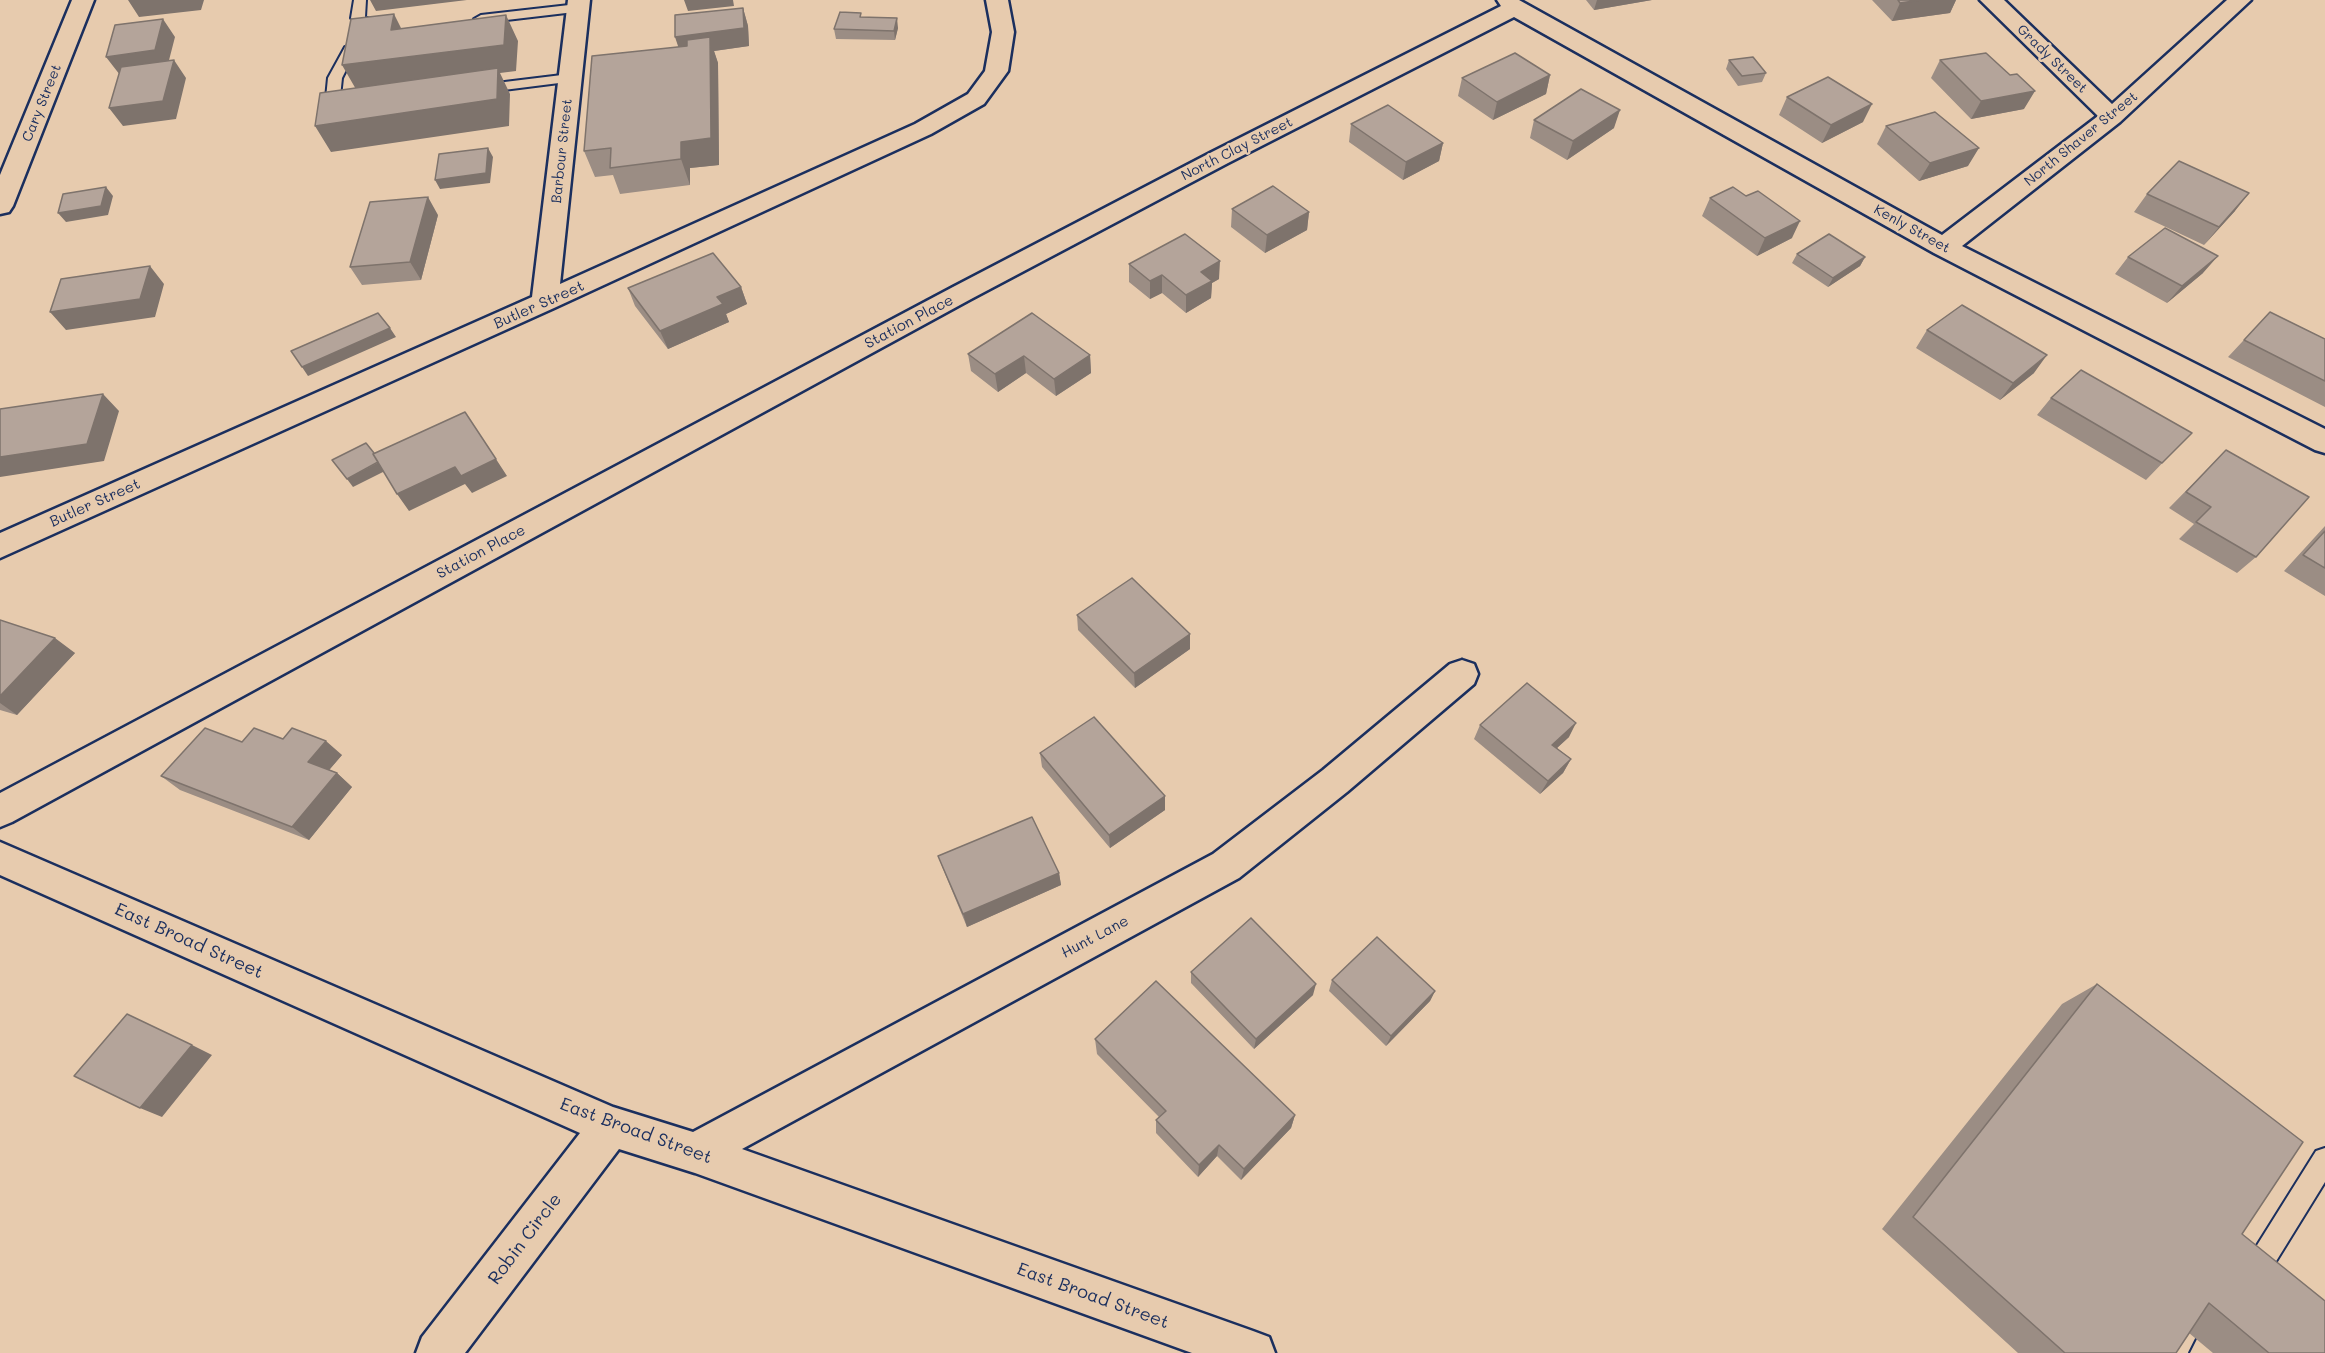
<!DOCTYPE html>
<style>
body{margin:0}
canvas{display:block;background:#e7cbae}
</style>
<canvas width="2325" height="1353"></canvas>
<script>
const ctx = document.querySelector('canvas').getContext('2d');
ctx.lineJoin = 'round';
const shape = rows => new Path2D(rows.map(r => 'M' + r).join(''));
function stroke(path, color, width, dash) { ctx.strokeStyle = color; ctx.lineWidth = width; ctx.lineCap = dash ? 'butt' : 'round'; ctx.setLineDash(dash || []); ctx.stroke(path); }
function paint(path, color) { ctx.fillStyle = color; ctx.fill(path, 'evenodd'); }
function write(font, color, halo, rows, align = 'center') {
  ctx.font = font + ' Mali,sans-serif'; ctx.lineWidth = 5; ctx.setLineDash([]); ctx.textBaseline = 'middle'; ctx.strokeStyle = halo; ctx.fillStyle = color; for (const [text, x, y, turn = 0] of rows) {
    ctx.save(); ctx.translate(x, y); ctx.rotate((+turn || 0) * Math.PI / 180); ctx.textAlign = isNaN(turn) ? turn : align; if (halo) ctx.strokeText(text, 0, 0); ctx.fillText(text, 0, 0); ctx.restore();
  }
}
const service = shape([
 [354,0,366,0,365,17,385,25,387,28,385,31,380,32,364,28,353,21,351,18,354,0],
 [578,4,585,8,583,11,481,23,474,19,481,15,578,4],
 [360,40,367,44,355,52,342,78,340,97,357,105,350,109,335,107,326,98,328,78,345,47,360,40],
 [570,74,575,75,577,78,575,81,480,93,473,89,480,85,570,74],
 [2325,1148,2325,1182,2262,1284,2253,1288,2244,1284,2240,1275,2244,1266,2316,1151,2325,1148],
 [2206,1335,2215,1339,2219,1348,2217,1353,2190,1353,2197,1339,2206,1335]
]);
const minor = shape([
 [72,0,94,0,13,206,9,212,0,214,0,175,72,0],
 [568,0,590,0,560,284,915,124,968,94,985,71,992,32,986,0,1008,0,1014,32,1008,71,984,104,931,134,554,308,0,558,0,533,532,297,568,0],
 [1497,0,1519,0,1942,235,2098,116,1980,0,2004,0,2112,104,2227,0,2251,0,2120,122,1962,246,2325,429,2325,453,2315,450,1934,253,1514,17,1228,163,971,299,12,822,0,827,0,793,953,287,1210,153,1501,6,1497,0],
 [1462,660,1474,664,1478,674,1474,684,1347,792,1239,878,742,1149,1253,1331,1269,1337,1275,1353,1192,1353,695,1173,619,1149,465,1353,416,1353,422,1337,580,1133,0,875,0,842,613,1107,693,1132,1213,854,1323,770,1450,664,1462,660]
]);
const wall = shape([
 [1586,0,1652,0,1594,10],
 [1872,0,1956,0,1950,13,1892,21],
 [743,8,748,26,749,46,714,51,718,63,719,165,690,168,690,185,620,194,613,175,595,177,584,151,678,47],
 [862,17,898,28,895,40,836,39,834,29],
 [1729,60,1766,73,1762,82,1738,86,1726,69],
 [1940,60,2024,109,1971,119,1931,78],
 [1550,75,1546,94,1493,120,1458,96,1462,78],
 [1787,97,1863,122,1822,143,1779,115],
 [1534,120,1614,128,1567,160,1530,138],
 [1351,124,1443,143,1439,161,1403,180,1349,142],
 [1886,126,1968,166,1919,181,1877,144],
 [2147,194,2235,211,2204,245,2134,212],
 [1710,198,1792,238,1757,256,1702,216],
 [1232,209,1309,212,1307,230,1265,253,1231,227],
 [438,215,421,280,362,285,350,267],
 [1797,254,1865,257,1860,266,1828,287,1792,263],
 [2128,257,2203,273,2167,303,2115,274],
 [1129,264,1219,279,1212,283,1211,298,1186,313,1162,293,1150,299,1129,282],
 [741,287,747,304,726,314,729,322,668,349,635,306,628,288],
 [2270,312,2325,339,2325,407,2228,357],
 [1927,330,2034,373,2000,400,1916,348],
 [968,354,1090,355,1091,373,1056,396,1026,373,998,392,971,371],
 [2051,398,2175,450,2146,480,2037,415],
 [2226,450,2256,557,2237,573,2179,539,2194,524,2169,508],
 [2325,526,2325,596,2284,571],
 [1077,615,1190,634,1190,649,1135,688,1078,630],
 [0,620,75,653,17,715,0,710],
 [1480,725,1569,737,1557,748,1571,759,1563,773,1540,794,1474,739],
 [283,739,342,755,329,770,337,773,352,787,309,840,180,790,161,776,242,742],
 [1040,753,1165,796,1165,810,1110,848,1042,767],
 [938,856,1059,873,1061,885,967,927,943,869],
 [1191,972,1313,995,1254,1049,1191,983],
 [1332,980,1435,991,1430,1001,1386,1046,1329,991],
 [2097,984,2242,1234,2325,1353,2213,1353,2189,1333,2176,1353,2018,1353,1882,1229,2062,1004],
 [1095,1039,1295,1115,1291,1128,1241,1180,1217,1156,1198,1177,1156,1133,1156,1120,1159,1117,1097,1054]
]);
const shadedWall = shape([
 [128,0,204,0,201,10,139,17],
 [370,0,467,0,376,11],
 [684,0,733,0,734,6,688,11],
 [1597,0,1652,0,1594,10],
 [1920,0,1956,0,1950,13,1892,21,1900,3],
 [743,8,748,26,749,46,714,51,718,63,719,165,690,168,690,185,681,159,681,55,675,37],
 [394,14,407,40,391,30],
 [506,15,518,41,516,71,500,73,510,94,509,126,331,152,315,126,357,91,342,65],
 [897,18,898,28,895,40,894,31],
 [163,19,175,37,167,68,120,75,106,57],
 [174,60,186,78,176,119,123,126,109,108],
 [1550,75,1546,94,1493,120,1497,102],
 [2035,91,2024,109,1971,119,1981,101],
 [1872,104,1863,122,1822,143,1831,125],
 [1620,110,1614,128,1567,160,1573,141],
 [1443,143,1439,161,1403,180,1406,162],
 [488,148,493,157,490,183,440,189,435,180],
 [1979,148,1968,166,1919,181,1930,163],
 [106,187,113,196,108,215,66,222,58,213],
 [2249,193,2235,211,2204,245,2219,227],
 [428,197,438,215,421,280,410,262],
 [1309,212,1307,230,1265,253,1267,235],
 [1800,221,1792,238,1757,256,1765,238],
 [2218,256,2203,273,2167,303,2182,286],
 [1865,257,1860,266,1828,287,1833,278],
 [1220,261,1219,279,1212,283,1211,298,1186,313,1186,295,1201,272],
 [150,266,164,284,155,317,66,330,50,312],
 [1162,275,1162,293,1150,299,1150,281],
 [741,287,747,304,726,314,729,322,668,349,660,331,717,297],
 [390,328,396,337,308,376,302,367],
 [1090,355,1091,373,1056,396,1054,379],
 [2047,355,2034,373,2000,400,2013,383],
 [1024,356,1026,373,998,392,995,374],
 [103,394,119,411,104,461,0,477,0,457],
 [496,459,507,476,472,493,465,484,409,511,397,494,455,467],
 [381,461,387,470,353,487,347,479],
 [1190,634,1190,649,1135,688,1134,673],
 [55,638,75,653,17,715,0,703,0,696],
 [1576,723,1569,737,1545,759,1552,745],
 [326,741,342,755,324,776,308,762],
 [1571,759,1563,773,1540,794,1548,781],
 [337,773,352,787,309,840,292,827],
 [1165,796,1165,810,1110,848,1109,835],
 [1059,873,1061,885,967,927,963,914],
 [1316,984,1313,995,1254,1049,1256,1039],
 [1435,991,1430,1001,1386,1046,1391,1036],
 [192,1045,212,1055,162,1117,140,1108],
 [1295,1115,1291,1128,1241,1180,1244,1169],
 [1219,1145,1217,1156,1198,1177,1199,1165]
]);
const building = shape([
 [1898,0,1920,0,1900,3,1898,0],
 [743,8,744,28,675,37,675,15,743,8],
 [840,12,861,13,860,17,897,18,894,31,834,29,840,12],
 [394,14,391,30,506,15,504,45,342,65,351,19,394,14],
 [163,19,155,50,106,57,115,25,163,19],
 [710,37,711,138,681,142,681,159,610,168,611,148,584,151,592,56,687,46,687,40,710,37],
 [1515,53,1550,75,1497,102,1462,78,1515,53],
 [1986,53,2010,75,2017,74,2035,91,1981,101,1940,60,1986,53],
 [1753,57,1766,73,1742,76,1729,60,1753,57],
 [174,60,163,101,109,108,121,67,174,60],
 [498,68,497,99,315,126,320,93,498,68],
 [1828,77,1872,104,1831,125,1787,97,1828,77],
 [1581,89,1620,110,1573,141,1534,120,1581,89],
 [1388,105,1443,143,1406,162,1351,124,1388,105],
 [1935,112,1979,148,1930,163,1886,126,1935,112],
 [488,148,486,173,435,180,439,154,488,148],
 [2179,161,2249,193,2219,227,2147,194,2179,161],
 [1273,186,1309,212,1267,235,1232,209,1273,186],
 [106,187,101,206,58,213,63,194,106,187],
 [1733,187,1746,196,1758,191,1800,221,1765,238,1710,198,1733,187],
 [428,197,410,262,350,267,370,202,428,197],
 [2165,228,2218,256,2182,286,2128,257,2165,228],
 [1185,234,1220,261,1201,272,1212,281,1186,295,1162,275,1150,281,1129,264,1185,234],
 [1829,234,1865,257,1833,278,1797,254,1829,234],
 [713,253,741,287,717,297,723,304,660,331,628,288,713,253],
 [150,266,140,299,50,312,61,279,150,266],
 [1962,305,2047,355,2013,383,1927,330,1962,305],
 [2270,312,2325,339,2325,381,2244,340,2270,312],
 [378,313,390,328,302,367,291,351,378,313],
 [1032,313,1090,355,1054,379,1024,356,995,374,968,354,1032,313],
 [2081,370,2192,433,2162,463,2051,398,2081,370],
 [103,394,87,444,0,457,0,409,103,394],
 [465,412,496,459,461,476,455,467,397,494,373,454,465,412],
 [366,443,374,453,373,454,378,462,347,479,332,460,366,443],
 [2226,450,2309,497,2256,557,2196,522,2211,507,2186,492,2226,450],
 [2325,531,2325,568,2303,555,2325,531],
 [1132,578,1190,634,1134,673,1077,615,1132,578],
 [0,620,55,638,0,696,0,620],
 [1527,683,1576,723,1552,745,1571,759,1548,781,1480,725,1527,683],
 [1094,717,1165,796,1109,835,1040,753,1094,717],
 [205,728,242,742,254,728,283,739,292,728,326,741,308,762,337,773,292,827,161,776,205,728],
 [1032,817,1059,873,963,914,938,856,1032,817],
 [1251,918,1316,984,1256,1039,1191,972,1251,918],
 [1377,937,1435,991,1391,1036,1332,980,1377,937],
 [1156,981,1295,1115,1244,1169,1219,1145,1199,1165,1156,1120,1166,1111,1095,1039,1156,981],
 [2097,984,2303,1142,2242,1234,2325,1301,2325,1353,2269,1353,2209,1303,2176,1353,2065,1353,1913,1217,2097,984],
 [127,1014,192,1045,140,1108,74,1076,127,1014]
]);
const farStreetnames = [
 ["Grady Street",2052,59,44],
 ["Cary Street",42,103,-68],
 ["North Shaver Street",2081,139,-39],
 ["North Clay Street",1237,149,-27],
 ["Barbour Street",562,151,-84],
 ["Kenly Street",1912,229,29]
];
const streetNames = [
 ["Butler Street",539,305,-24],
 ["Station Place",909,322,-28],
 ["Butler Street",95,503,-24],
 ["Station Place",481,552,-28],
 ["Hunt Lane",1095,937,-28]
];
const nearStreetnames = [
 ["East Broad Street",189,941,24],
 ["East Broad Street",636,1131,20],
 ["Robin Circle",525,1239,-53],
 ["East Broad Street",1093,1296,20]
];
stroke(service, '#1b2f5e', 4);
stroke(minor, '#1b2f5e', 5);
paint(service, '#e7cbae');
paint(minor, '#e7cbae');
paint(wall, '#9b8d84');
paint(shadedWall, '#7e736c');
paint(building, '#b4a49a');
stroke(building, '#7e736c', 1.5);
write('14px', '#1b2f5e', '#e7cbae', farStreetnames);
write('15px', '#1b2f5e', '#e7cbae', streetNames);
write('18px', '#1b2f5e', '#e7cbae', nearStreetnames);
</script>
